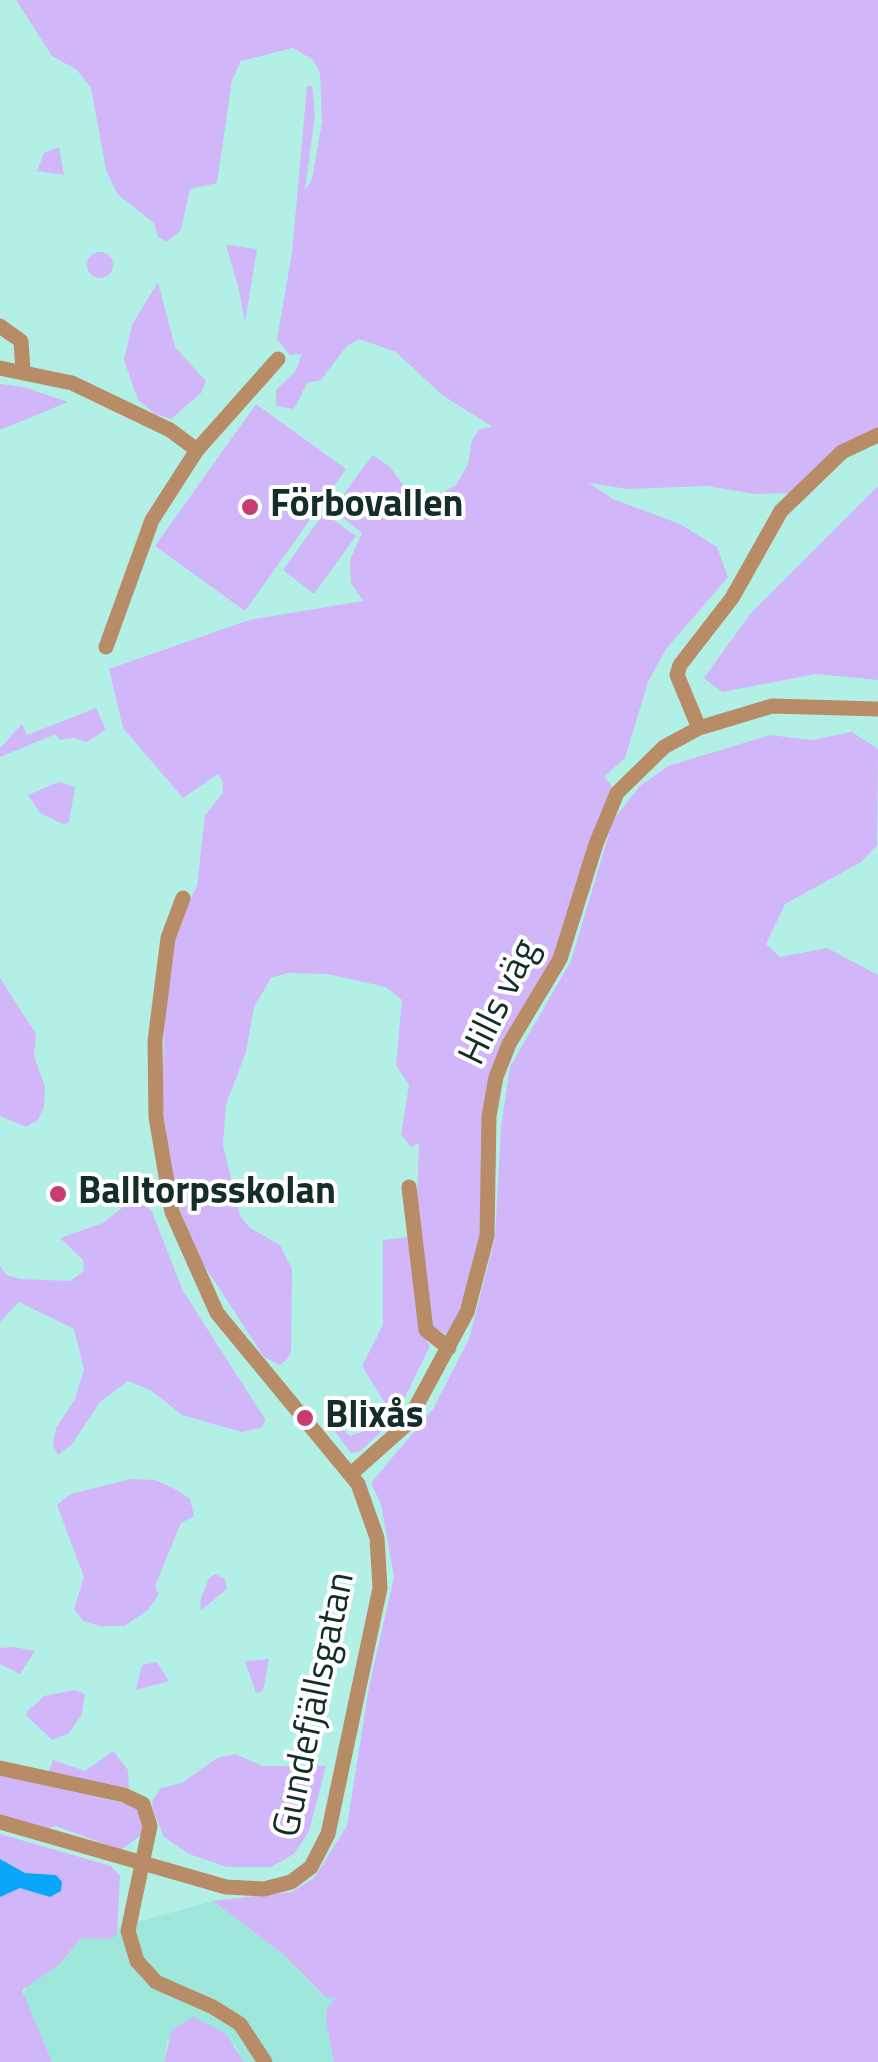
<!DOCTYPE html>
<meta charset="utf-8">
<style>
body{margin:0}
canvas{display:block;background:#b2f0e5}
</style>
<canvas width="878" height="2062"></canvas>
<script>
const ctx = document.querySelector('canvas').getContext('2d');
ctx.lineJoin = 'round';
function paint(path, color) { ctx.fillStyle = color; ctx.fill(path, 'evenodd'); }
const shape = rows => new Path2D(rows.map(r => 'M' + r).join(''));
function stroke(path, color, width, dash) { ctx.strokeStyle = color; ctx.lineWidth = width; ctx.lineCap = dash ? 'butt' : 'round'; ctx.setLineDash(dash || []); ctx.stroke(path); }
function write(font, color, halo, rows, align = 'center') {
  ctx.font = font + ' "Titillium Web",sans-serif'; ctx.lineWidth = 8; ctx.setLineDash([]); ctx.textBaseline = 'middle'; ctx.strokeStyle = halo; ctx.fillStyle = color; for (const [text, x, y, turn = 0] of rows) {
    ctx.save(); ctx.translate(x, y); ctx.rotate((+turn || 0) * Math.PI / 180); ctx.textAlign = isNaN(turn) ? turn : align; if (halo) ctx.strokeText(text, 0, 0); ctx.fillText(text, 0, 0); ctx.restore();
  }
}
const built = shape([
 [213,1901,283,1954,324,1997,337,1998,327,2008,326,2022,334,2062,244,2062,235,2045,167,2041,164,2062,52,2062,22,1999,28,1984,59,1965,81,1938,117,1934,119,1927]
]);
const green = shape([
 [16,0,878,0,878,431,789,493,754,494,708,486,627,489,589,483,613,499,680,524,717,547,728,577,666,649,648,682,625,758,604,777,612,786,611,792,552,960,499,1052,481,1243,453,1329,446,1334,433,1327,430,1318,417,1202,419,1143,411,1147,401,1135,409,1085,396,1065,402,1000,386,987,327,974,288,973,271,978,254,1007,246,1052,226,1104,223,1145,240,1216,250,1228,280,1245,292,1269,291,1353,285,1361,279,1365,264,1357,198,1256,180,1210,169,1157,162,1096,166,984,172,934,197,886,205,815,223,793,223,783,218,774,183,798,123,728,109,669,249,620,363,601,351,583,350,560,362,533,333,510,359,473,373,455,390,467,403,485,421,495,434,497,456,485,468,464,472,440,480,429,493,427,442,395,396,352,359,339,346,347,321,380,307,383,294,409,276,406,276,390,295,372,302,354,290,355,277,339,292,253,307,86,312,86,315,114,305,191,312,179,322,122,320,73,313,60,293,48,241,61,232,80,217,183,190,189,181,230,167,242,158,237,154,223,117,194,106,170,91,88,77,70,52,56],
 [59,147,64,175,37,171,44,153],
 [226,245,257,249,245,322,238,286],
 '87 265a13 13 0 1 1 26 0a13 13 0 1 1-26 0Z',
 [158,282,175,347,206,381,201,393,171,419,155,414,138,400,124,360,132,325],
 [0,384,24,387,68,402,0,430],
 [256,404,346,469,245,611,155,546],
 [878,486,878,680,816,674,722,692,704,678,751,613],
 [324,513,356,536,314,594,283,570],
 [96,708,106,730,86,742,75,738,59,740,56,734,0,757,0,748,22,724,27,735],
 [852,732,878,749,877,846,861,862,785,904,766,944,780,957,827,948,878,975,878,2062,334,2062,326,2022,327,2008,336,1998,325,1997,283,1954,213,1901,292,1892,314,1878,347,1826,369,1687,394,1577,381,1504,371,1483,433,1409,469,1339,495,1238,501,1127,510,1067,571,961,613,820,640,786,668,766,770,735,812,740],
 [59,782,75,787,69,822,63,824,40,813,28,795],
 [0,978,36,1034,34,1056,45,1087,44,1107,38,1120,26,1127,0,1116],
 [137,1196,152,1212,183,1291,265,1419,263,1427,242,1432,182,1415,152,1391,128,1381,100,1402,72,1444,58,1455,53,1445,56,1428,75,1399,84,1370,74,1329,19,1302,0,1322,0,1266,6,1275,20,1279,70,1281,84,1271,83,1260,60,1238,103,1223],
 [409,1237,419,1327,430,1346,399,1409,391,1413,362,1366,383,1325,383,1240],
 [326,1414,350,1436,376,1427,383,1430,359,1452,351,1453,327,1421],
 [131,1479,155,1480,175,1489,190,1499,194,1516,181,1523,155,1586,159,1594,148,1610,124,1626,100,1626,83,1621,74,1609,84,1577,57,1505,71,1494],
 [215,1574,225,1579,227,1589,201,1610,200,1601,209,1578],
 [0,1648,14,1647,35,1651,20,1674,0,1664],
 [269,1659,263,1691,256,1693,245,1661],
 [157,1662,169,1681,136,1690,142,1665],
 [75,1690,85,1694,82,1714,69,1733,52,1740,26,1715,28,1711,44,1696],
 [113,1751,128,1770,129,1788,48,1773,53,1760,85,1771],
 [235,1754,263,1766,326,1766,309,1831,294,1854,271,1867,227,1867,189,1854,164,1837,153,1810,152,1801,161,1788,182,1783,217,1758],
 [0,1775,136,1806,144,1820,141,1835,121,1850,56,1826,45,1829,0,1815],
 [0,1834,111,1866,120,1876,117,1934,111,1939,81,1938,59,1965,22,1990,52,2062,0,2062],
 [193,2017,225,2033,244,2062,164,2062,172,2030]
]);
const water = shape([
 [0,1859,25,1873,56,1875,62,1882,61,1891,50,1897,20,1888,0,1897]
]);
const minor = shape([
 [0,326,21,341,23,370],
 [0,368,72,383,170,430,197,450],
 [106,647,152,520,197,450,278,359],
 [699,728,772,706,878,709],
 [409,1187,426,1330,449,1348],
 [352,1473,406,1425,467,1312,487,1236,489,1116,496,1077,509,1044,560,959,596,844,617,793,664,747,699,728,677,675,680,665,732,598,781,511,842,452,878,435],
 [0,1768,124,1795,143,1804,150,1826,128,1931,137,1961,156,1982,213,2007,240,2024,265,2062],
 [0,1822,226,1887,264,1889,291,1882,311,1867,328,1834,380,1588,377,1538,358,1484,217,1313,172,1212,156,1117,155,1041,168,938,183,898]
]);
const markers = [
 [250,507,10,"#c83c6f"],
 [58,1194,10,"#c83c6f"],
 [305,1418,10,"#c83c6f"]
];
const poiNames = [
 ["Förbovallen",270,507],
 ["Balltorpsskolan",78,1194],
 ["Blixås",325,1418]
];
const streetNames = [
 ["Hills väg",501,1003,-64],
 ["Gundefjällsgatan",316,1705,-78]
];
paint(built, '#9fe7da');
paint(green, '#d1b7f9');
paint(water, '#09a6fa');
stroke(minor, '#b88c66', 15);
for (const [x, y, r, color] of markers) { const dot = new Path2D(); dot.arc(x, y, r, 0, 2 * Math.PI); ctx.fillStyle = color; ctx.fill(dot); stroke(dot, '#fff', 4); }
write('bold 38px', '#132d29', '#fff', poiNames, 'left');
write('38px', '#132d29', '#fff', streetNames);
</script>
